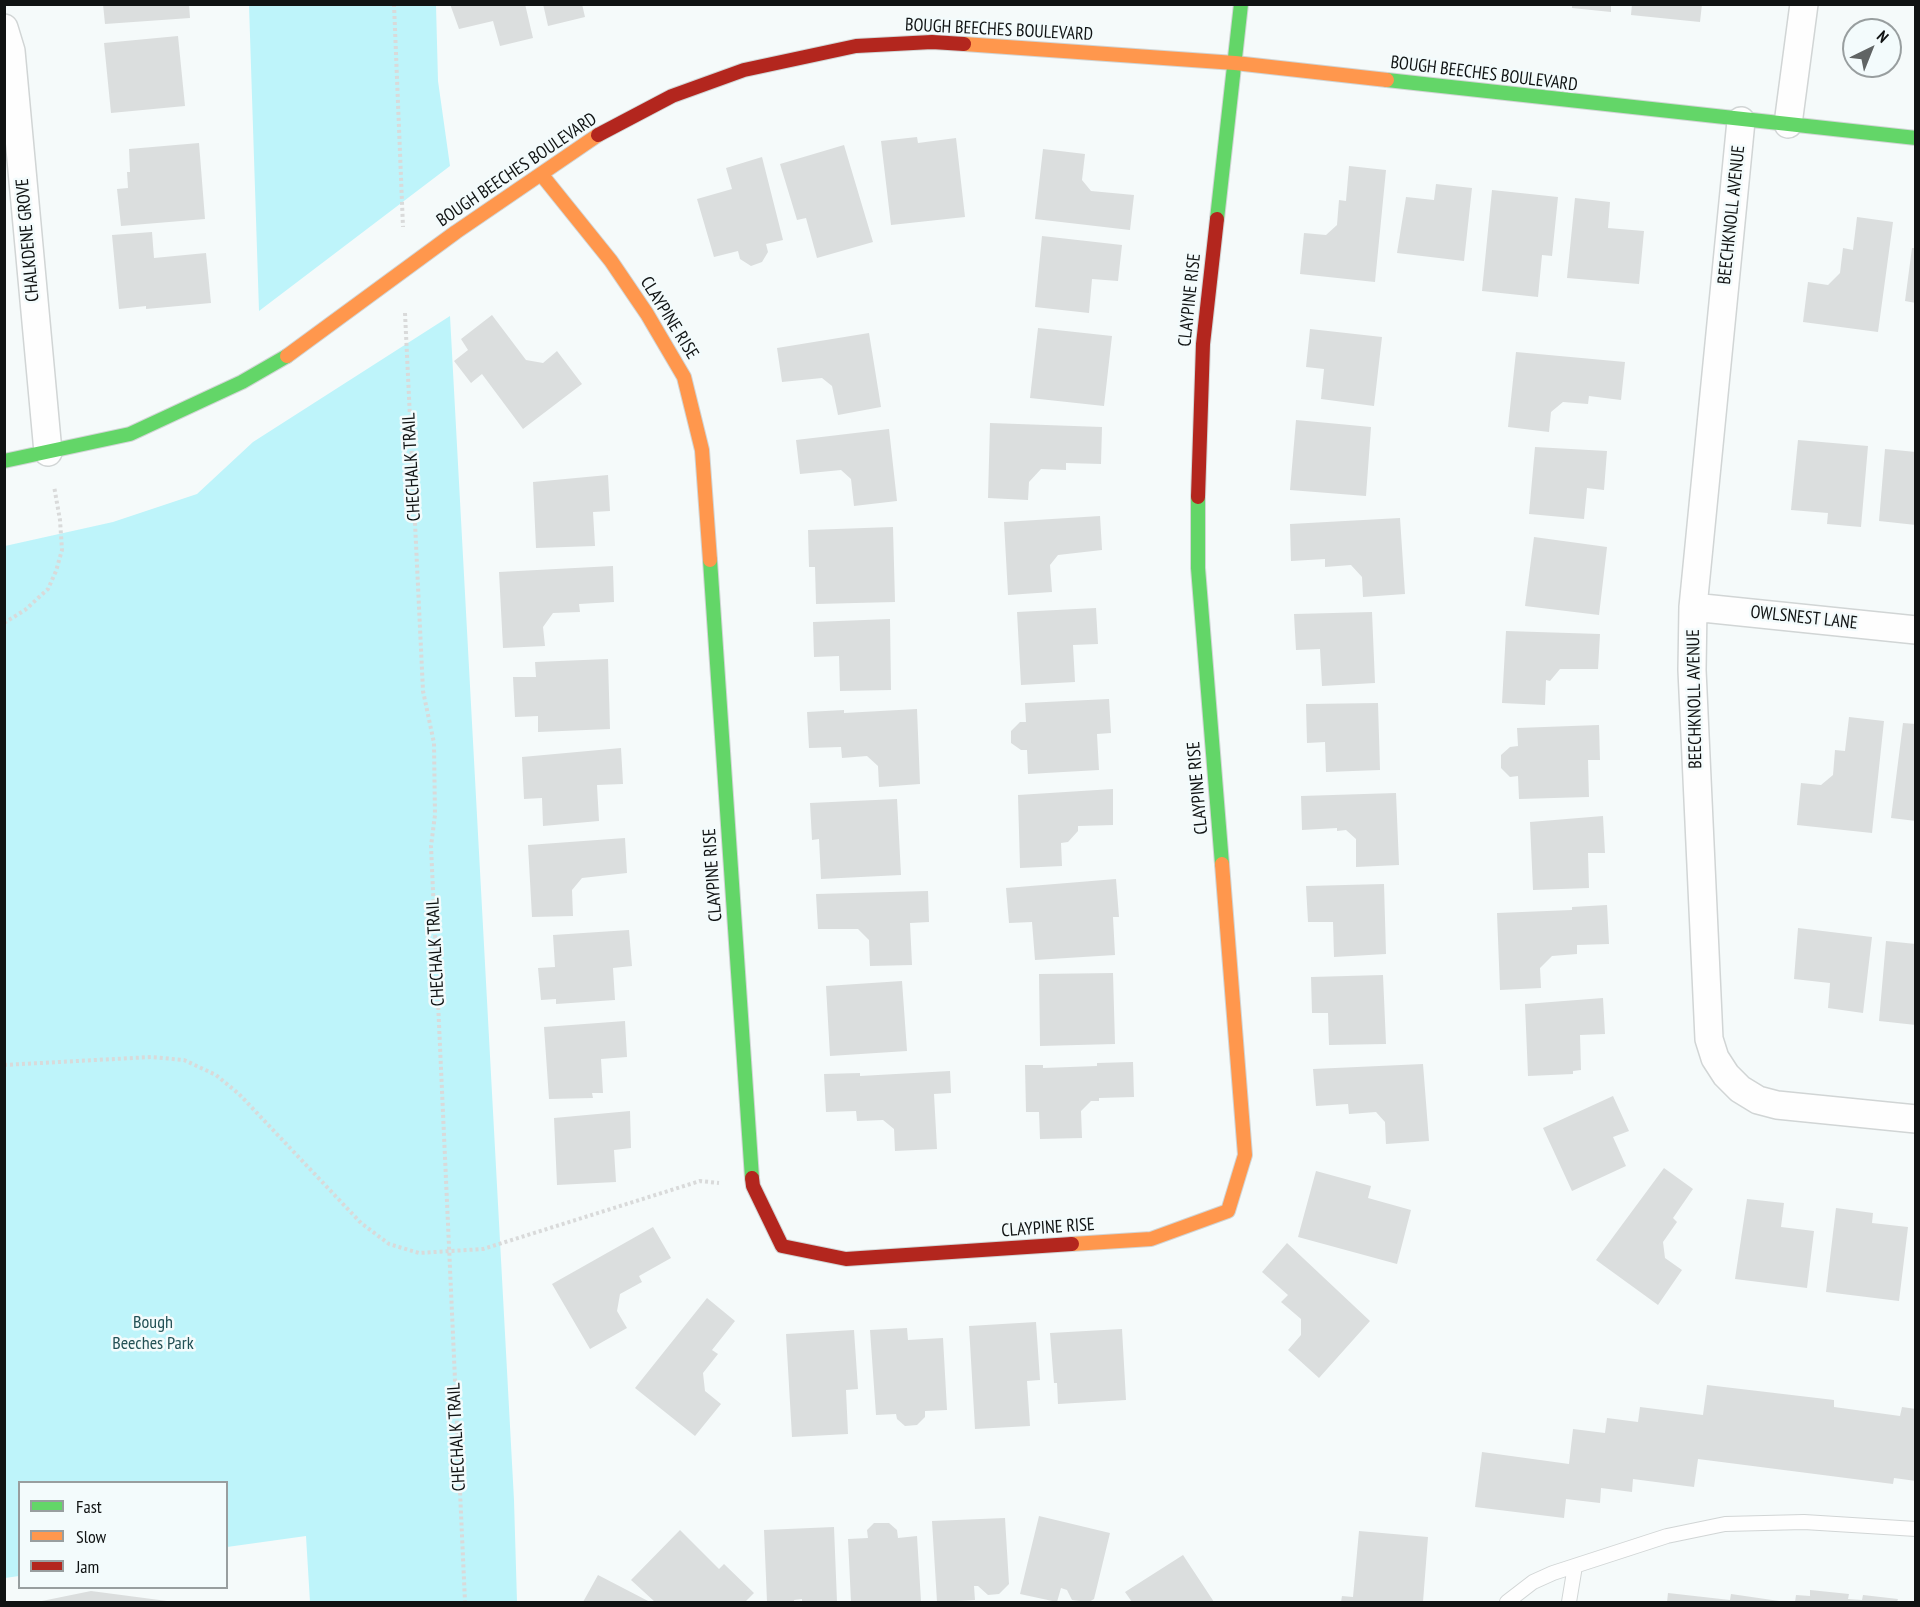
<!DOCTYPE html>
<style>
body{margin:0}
#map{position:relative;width:1920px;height:1607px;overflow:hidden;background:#f5fafa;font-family:"PT Sans Narrow",sans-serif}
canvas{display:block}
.frame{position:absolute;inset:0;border:6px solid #101313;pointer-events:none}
.legend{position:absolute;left:18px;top:1481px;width:210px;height:108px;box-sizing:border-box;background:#f3fbfc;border:2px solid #989e9f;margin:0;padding:8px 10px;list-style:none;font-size:18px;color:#101313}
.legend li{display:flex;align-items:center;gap:12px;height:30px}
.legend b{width:30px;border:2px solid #989e9f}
.north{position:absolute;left:1842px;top:18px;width:60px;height:60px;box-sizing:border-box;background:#f3fbfc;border:2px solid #989e9f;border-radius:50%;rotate:43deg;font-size:16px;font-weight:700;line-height:24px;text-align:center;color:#101313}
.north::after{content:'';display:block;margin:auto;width:21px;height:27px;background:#606464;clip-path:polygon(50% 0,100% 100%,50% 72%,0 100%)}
</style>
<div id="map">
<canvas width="1920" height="1607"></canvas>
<div class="frame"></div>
<ul class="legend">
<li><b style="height:8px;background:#63d668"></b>Fast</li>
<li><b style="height:8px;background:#ff974d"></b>Slow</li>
<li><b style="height:8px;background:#b3261e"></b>Jam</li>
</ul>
<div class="north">N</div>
</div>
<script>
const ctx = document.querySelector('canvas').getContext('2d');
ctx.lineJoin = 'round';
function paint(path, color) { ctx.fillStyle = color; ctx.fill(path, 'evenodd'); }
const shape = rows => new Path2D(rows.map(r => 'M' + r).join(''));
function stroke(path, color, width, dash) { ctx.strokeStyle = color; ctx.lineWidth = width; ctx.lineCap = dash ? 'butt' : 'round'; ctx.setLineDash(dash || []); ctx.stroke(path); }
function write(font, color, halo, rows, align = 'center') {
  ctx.font = font + ' "PT Sans Narrow",sans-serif'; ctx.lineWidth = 5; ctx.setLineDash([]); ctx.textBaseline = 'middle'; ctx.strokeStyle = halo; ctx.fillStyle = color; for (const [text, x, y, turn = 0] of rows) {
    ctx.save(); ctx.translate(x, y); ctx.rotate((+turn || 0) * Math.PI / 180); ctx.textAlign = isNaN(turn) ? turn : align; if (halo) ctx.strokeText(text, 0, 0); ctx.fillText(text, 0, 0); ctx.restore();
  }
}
const green = shape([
 [249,5,436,5,438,81,450,166,259,311],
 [450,316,514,1500,517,1602,310,1602,306,1536,227,1547,226,1482,20,1482,19,1576,5,1578,5,546,113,522,197,494,253,442]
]);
const building = shape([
 [103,4,189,4,190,18,105,24],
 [450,4,525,4,533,38,500,46,493,21,459,29],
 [543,4,582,4,585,17,548,26],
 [1572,4,1611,4,1611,12,1572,8],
 [1632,4,1702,4,1700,22,1631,15],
 [178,36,185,106,111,113,104,43],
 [917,137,918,143,956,138,965,217,891,225,881,141],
 [199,143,205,219,121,226,117,189,128,188,127,172,130,172,129,149],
 [844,145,873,242,817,258,806,218,797,220,780,164],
 [1043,149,1085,154,1082,180,1091,191,1134,195,1130,230,1035,219],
 [762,157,783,240,766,244,768,252,762,262,751,266,740,259,738,251,714,257,697,199,732,189,726,168],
 [1349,166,1386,170,1375,282,1300,274,1304,233,1326,235,1337,225,1339,200,1346,201],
 [1436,184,1472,188,1464,261,1397,253,1406,197,1434,200],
 [1492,190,1558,197,1552,256,1542,255,1538,297,1482,291],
 [1575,198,1610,202,1608,228,1644,231,1639,284,1567,278],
 [1857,217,1893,222,1878,332,1803,322,1808,282,1828,285,1840,273,1843,248,1853,250],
 [152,232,154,258,206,253,211,303,146,309,146,306,119,309,112,235],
 [1042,236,1122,245,1118,281,1092,279,1089,313,1035,307],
 [1912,248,1916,248,1916,303,1905,301],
 [492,315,526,360,543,363,557,351,582,384,523,429,482,374,471,383,454,361,468,350,461,339],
 [1038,328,1112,336,1104,406,1030,398],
 [1310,329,1382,337,1374,406,1321,399,1324,369,1306,367],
 [869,333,881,407,838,415,832,386,822,378,782,382,777,348],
 [1516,352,1625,362,1621,400,1589,396,1588,404,1563,402,1551,412,1549,432,1508,427],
 [1296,420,1371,427,1366,496,1290,490],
 [990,423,1102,427,1101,464,1066,463,1066,470,1041,469,1029,482,1028,500,988,498],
 [889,429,897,501,854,506,851,479,841,470,800,474,796,440],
 [1798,440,1868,446,1861,527,1827,524,1828,513,1791,510],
 [1535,447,1607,451,1604,490,1587,488,1584,519,1529,514],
 [1885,449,1916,452,1916,525,1879,521],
 [608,475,610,511,593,512,595,546,536,548,533,482],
 [1100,516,1102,550,1058,555,1050,565,1052,592,1008,595,1004,522],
 [1400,518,1405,594,1363,597,1362,577,1351,565,1325,567,1325,559,1291,561,1290,524],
 [893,527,895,602,816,604,815,567,809,567,808,530],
 [1534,537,1607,547,1599,615,1525,606],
 [613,566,614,602,579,604,580,612,553,613,543,627,545,646,503,648,499,572],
 [1096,608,1098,644,1073,645,1075,682,1021,685,1017,612],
 [1372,612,1375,683,1322,686,1320,649,1296,650,1294,614],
 [890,619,891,690,840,691,839,656,814,657,813,622],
 [1506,631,1600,634,1598,669,1560,669,1550,681,1546,680,1545,705,1502,703],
 [608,659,610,729,538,732,538,716,515,717,513,677,536,677,535,662],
 [1109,699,1111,733,1097,734,1099,770,1028,774,1027,750,1021,750,1011,743,1011,731,1020,722,1026,722,1025,703],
 [1378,703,1380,770,1326,772,1325,742,1307,743,1306,704],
 [917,709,920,784,879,787,878,766,867,756,842,758,841,747,809,748,807,712,844,710,844,713],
 [1849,717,1884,721,1872,833,1797,825,1801,783,1821,785,1833,775,1835,750,1845,751],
 [1903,723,1916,724,1916,821,1891,818],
 [1599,725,1600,760,1588,760,1589,797,1519,799,1518,776,1510,777,1501,768,1501,755,1510,747,1518,746,1517,728],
 [621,748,623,784,597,785,599,821,543,826,542,798,524,799,522,757],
 [1113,789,1113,825,1078,826,1078,831,1068,842,1061,843,1062,866,1020,868,1018,795],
 [1396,793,1399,865,1356,867,1356,839,1346,830,1337,831,1337,828,1302,830,1301,796],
 [897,799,901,875,821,879,819,839,812,840,810,803],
 [1603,816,1605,853,1588,853,1589,888,1533,890,1530,822],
 [625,838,627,873,582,878,572,890,573,916,532,917,528,845],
 [1116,879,1119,917,1113,917,1115,955,1035,960,1032,922,1009,923,1006,888],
 [1384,884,1386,954,1334,957,1333,922,1308,922,1306,886],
 [928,891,929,922,910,923,912,965,870,966,869,940,858,929,818,929,816,894],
 [1607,905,1609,944,1577,945,1577,954,1552,956,1540,968,1541,988,1500,990,1497,913,1572,910,1572,907],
 [1798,928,1872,937,1863,1013,1828,1008,1830,983,1794,979],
 [629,930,632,966,613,968,615,1000,556,1004,556,999,541,1000,538,968,555,967,553,935],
 [1886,941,1916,944,1916,1025,1879,1021],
 [1113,973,1115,1044,1040,1046,1039,974],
 [1383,975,1386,1044,1329,1045,1328,1013,1312,1013,1311,977],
 [902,981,907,1051,830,1056,826,986],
 [1603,998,1605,1034,1580,1035,1581,1070,1573,1071,1573,1074,1528,1076,1525,1004],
 [625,1021,627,1057,601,1059,603,1093,592,1093,593,1098,549,1099,544,1027],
 [1133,1062,1134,1097,1099,1098,1099,1101,1091,1101,1081,1111,1082,1138,1040,1139,1039,1112,1026,1112,1025,1065,1043,1065,1043,1068,1097,1066,1097,1063],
 [1423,1064,1429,1141,1386,1144,1385,1122,1376,1112,1349,1114,1348,1104,1316,1106,1313,1069],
 [950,1071,951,1093,934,1094,937,1149,895,1151,894,1129,883,1120,857,1121,856,1111,826,1112,824,1074,860,1073,860,1076],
 [1613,1096,1629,1131,1613,1137,1626,1166,1572,1191,1543,1128],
 [630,1111,631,1148,614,1150,616,1182,557,1185,554,1118],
 [1664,1168,1693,1189,1673,1218,1677,1222,1663,1242,1665,1258,1682,1270,1658,1305,1596,1260],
 [1316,1171,1371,1186,1368,1198,1411,1210,1397,1264,1298,1237],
 [1747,1199,1784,1203,1781,1227,1814,1231,1807,1288,1735,1279],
 [1836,1208,1873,1213,1872,1223,1908,1227,1899,1301,1826,1292],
 [653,1227,671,1258,639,1276,642,1282,620,1294,617,1311,627,1328,590,1349,552,1284],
 [1287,1243,1370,1321,1319,1378,1288,1350,1301,1335,1301,1319,1281,1302,1288,1295,1262,1272],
 [707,1298,735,1321,712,1350,718,1354,703,1373,705,1391,721,1404,695,1436,635,1388],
 [1036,1322,1040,1380,1027,1381,1030,1426,975,1429,969,1326],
 [907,1328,908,1340,943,1338,947,1410,925,1411,925,1417,917,1425,905,1426,897,1419,896,1414,876,1415,870,1330],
 [1122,1329,1126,1400,1058,1404,1057,1383,1054,1383,1050,1333],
 [854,1330,858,1389,846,1390,848,1434,792,1437,786,1334],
 [1707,1385,1834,1400,1834,1407,1900,1416,1902,1407,1916,1409,1916,1481,1894,1478,1893,1484,1698,1459,1694,1487,1633,1479,1632,1492,1601,1488,1600,1503,1566,1499,1564,1518,1475,1507,1482,1452,1569,1464,1573,1429,1605,1433,1607,1418,1638,1422,1640,1407,1703,1415],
 [1039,1516,1110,1533,1094,1599,1089,1602,1072,1600,1067,1590,1061,1588,1057,1602,1020,1594],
 [1005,1518,1009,1584,999,1594,988,1595,978,1586,974,1586,975,1600,937,1602,932,1521],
 [874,1523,889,1523,897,1530,898,1538,917,1536,921,1601,851,1602,848,1539,868,1538,867,1530],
 [834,1527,837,1602,802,1602,802,1599,794,1600,794,1602,767,1602,764,1530],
 [680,1530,719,1569,724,1564,754,1593,745,1602,655,1602,631,1580],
 [1359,1531,1428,1537,1423,1602,1341,1602,1342,1596,1353,1597],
 [1183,1555,1214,1602,1132,1602,1125,1592],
 [598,1575,650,1602,583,1602],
 [1810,1590,1849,1594,1848,1599,1862,1600,1863,1595,1898,1599,1897,1602,1795,1602,1796,1595,1810,1596],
 [91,1591,167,1601,167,1602,37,1602],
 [1668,1593,1730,1600,1731,1594,1786,1602,1667,1602]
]);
const path = shape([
 [394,4,403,227],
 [405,313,423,691,434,743,435,815,431,846,465,1602],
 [4,623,25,610,48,589,56,571,62,550,60,520,54,486],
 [4,1065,151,1057,184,1060,216,1075,239,1094,361,1223,389,1244,419,1253,483,1249,700,1181,719,1183]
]);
const lane = shape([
 [1507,1602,1533,1582,1553,1573,1667,1536,1725,1524,1804,1522,1916,1529],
 [1569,1602,1575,1566]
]);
const street = shape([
 [4,28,11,51,48,452],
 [1741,121,1693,607,1692,670,1709,1039,1715,1058,1726,1075,1740,1089,1758,1100,1777,1105,1916,1119],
 [1788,124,1804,4],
 [1693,607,1916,630]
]);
const fast = shape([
 [1387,80,1916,138],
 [1217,219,1241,4],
 [4,461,130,434,242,382,287,356],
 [1198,497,1198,568,1222,864],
 [710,560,752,1178]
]);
const slow = shape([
 [964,44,1235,63,1387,80],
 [541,174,611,261,647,314,684,377,702,450,710,560],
 [287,356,456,232,598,135],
 [1072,1244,1151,1239,1228,1211,1245,1155,1222,864]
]);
const jam = shape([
 [598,135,672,96,744,70,856,46,932,42,964,44],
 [1198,497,1203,344,1217,219],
 [752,1178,753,1186,782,1246,846,1259,1072,1244]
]);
const streetNames = [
 ["BOUGH BEECHES BOULEVARD",999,30,3],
 ["BOUGH BEECHES BOULEVARD",1484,74,7],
 ["BOUGH BEECHES BOULEVARD",517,170,-34],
 ["BEECHKNOLL AVENUE",1732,215,-84],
 ["CHALKDENE GROVE",28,240,-95],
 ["CLAYPINE RISE",1190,300,-84],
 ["CLAYPINE RISE",669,318,58],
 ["CHECHALK TRAIL",412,467,-93],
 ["OWLSNEST LANE",1804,618,6],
 ["BEECHKNOLL AVENUE",1695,699,-91],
 ["CLAYPINE RISE",1198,788,-95],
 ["CLAYPINE RISE",713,875,-94],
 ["CHECHALK TRAIL",436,952,-93],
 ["CLAYPINE RISE",1048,1228,-4],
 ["CHECHALK TRAIL",457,1437,-93]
];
const parkNames = [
 ["Bough",153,1323],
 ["Beeches Park",153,1344]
];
paint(green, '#bef4fa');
paint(building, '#dbdede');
stroke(lane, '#d1d5d5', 16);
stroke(street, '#d1d5d5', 30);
stroke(fast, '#d1d5d5', 16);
stroke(slow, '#d1d5d5', 16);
stroke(jam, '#d1d5d5', 16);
stroke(path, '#d9dada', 4, [3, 3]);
stroke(lane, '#fefefe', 14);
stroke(street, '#fefefe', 27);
stroke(fast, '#63d668', 14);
stroke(slow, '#ff974d', 14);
stroke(jam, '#b3261e', 14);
write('18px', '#101313', '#f3fbfc', streetNames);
write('18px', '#225055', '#f3fbfc', parkNames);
</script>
